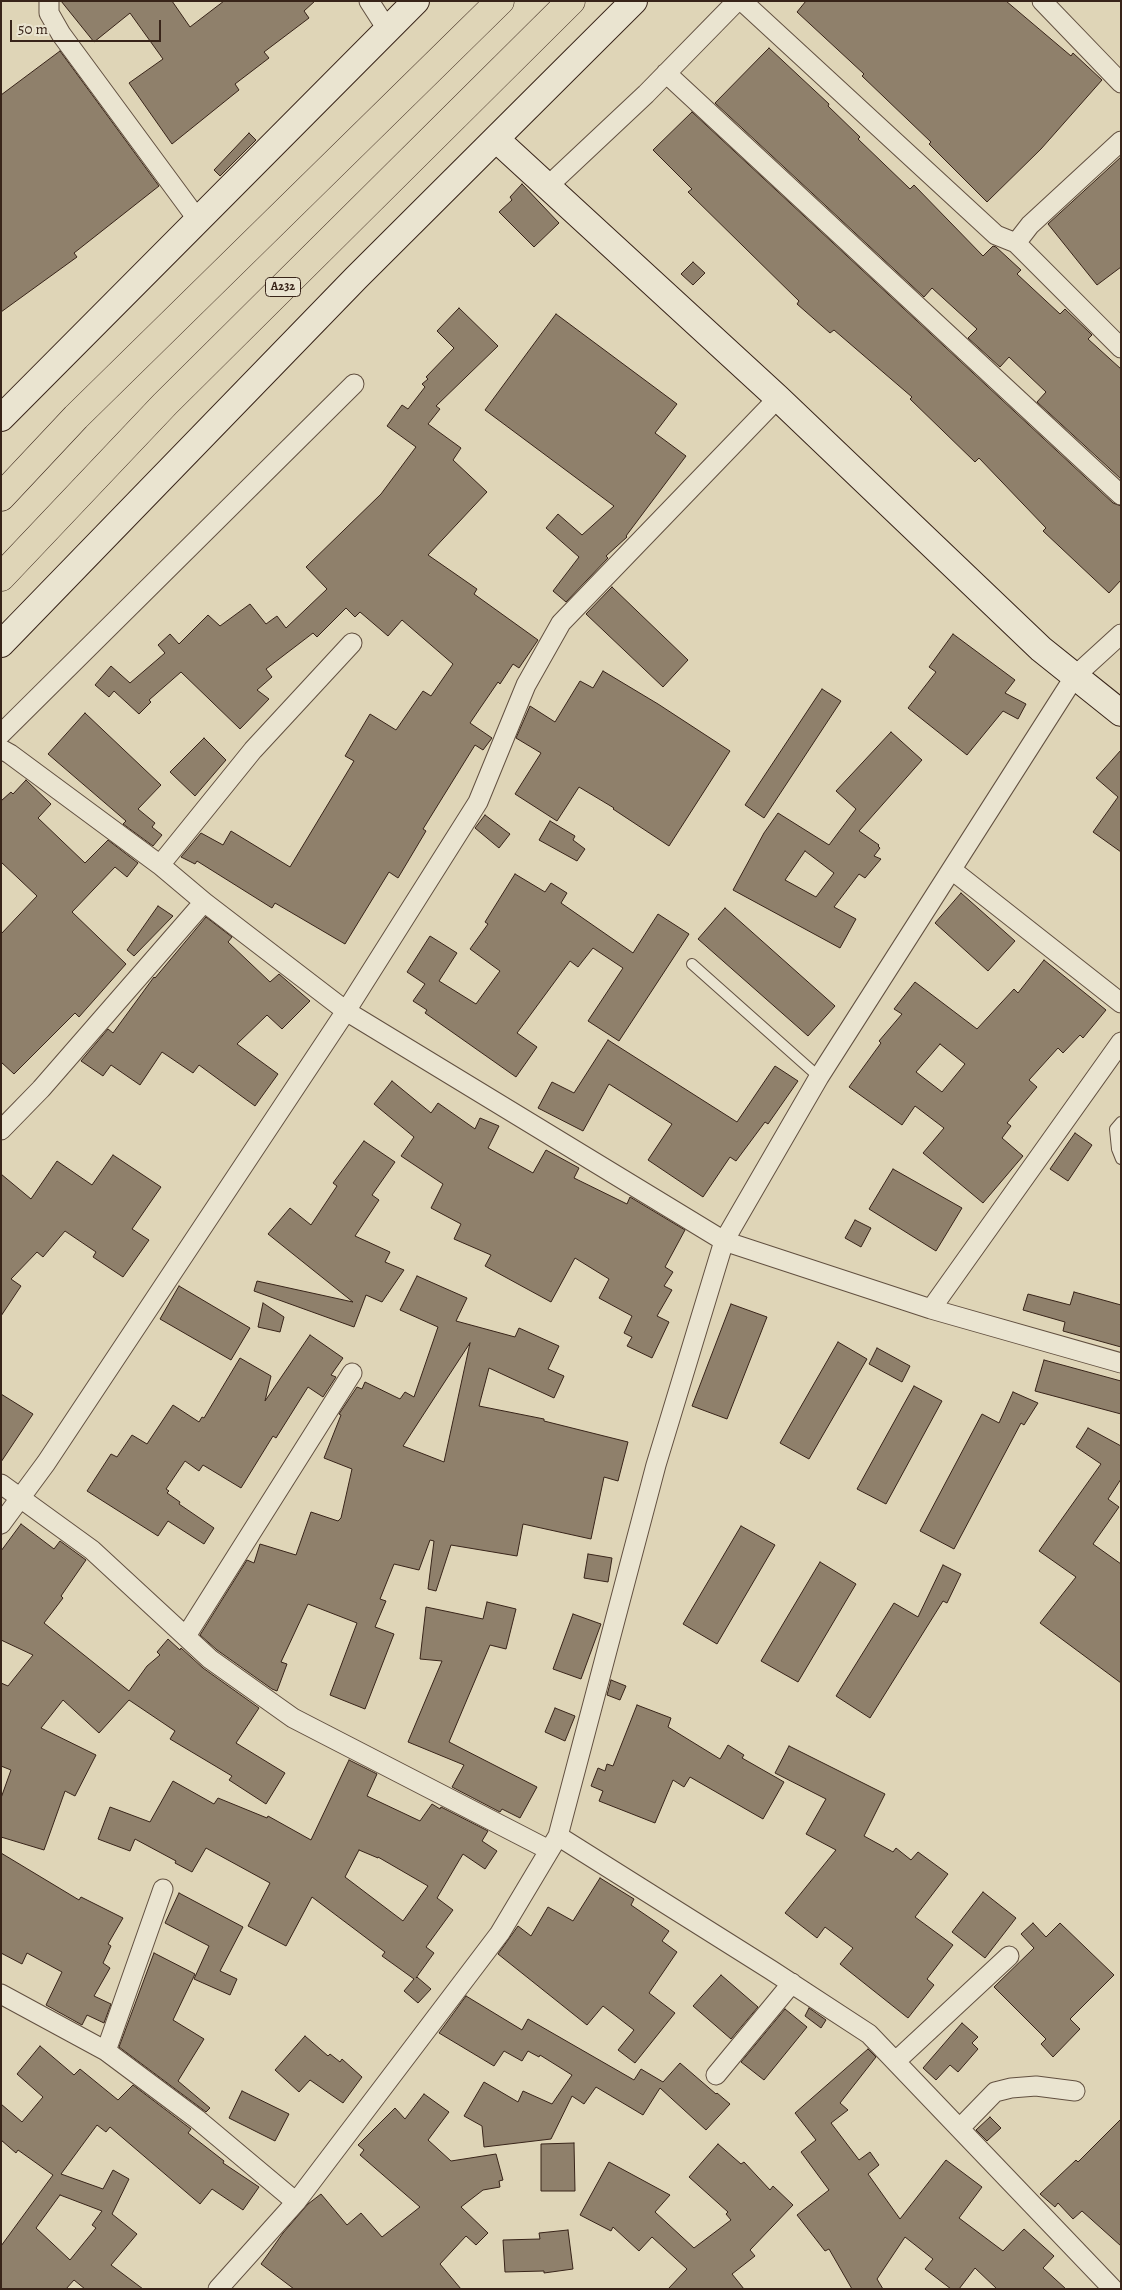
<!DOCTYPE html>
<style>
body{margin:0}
#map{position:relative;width:1122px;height:2290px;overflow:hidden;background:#dfd5b7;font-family:Alegreya,serif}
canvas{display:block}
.frame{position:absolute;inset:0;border:2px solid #382419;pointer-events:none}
.scale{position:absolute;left:10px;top:20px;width:151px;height:22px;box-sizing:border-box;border:2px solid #382419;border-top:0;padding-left:6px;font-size:15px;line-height:18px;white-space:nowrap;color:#382419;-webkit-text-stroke:4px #eae4d0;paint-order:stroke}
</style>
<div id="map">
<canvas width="1122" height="2290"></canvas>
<div class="frame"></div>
<div class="scale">50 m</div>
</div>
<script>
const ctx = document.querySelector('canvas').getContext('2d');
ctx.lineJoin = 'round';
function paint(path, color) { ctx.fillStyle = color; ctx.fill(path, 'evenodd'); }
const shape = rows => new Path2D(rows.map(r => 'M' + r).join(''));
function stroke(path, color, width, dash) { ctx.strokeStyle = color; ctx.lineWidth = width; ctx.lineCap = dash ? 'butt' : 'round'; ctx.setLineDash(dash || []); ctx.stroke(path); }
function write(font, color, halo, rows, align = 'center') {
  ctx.font = font + ' Alegreya,serif'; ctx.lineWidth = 5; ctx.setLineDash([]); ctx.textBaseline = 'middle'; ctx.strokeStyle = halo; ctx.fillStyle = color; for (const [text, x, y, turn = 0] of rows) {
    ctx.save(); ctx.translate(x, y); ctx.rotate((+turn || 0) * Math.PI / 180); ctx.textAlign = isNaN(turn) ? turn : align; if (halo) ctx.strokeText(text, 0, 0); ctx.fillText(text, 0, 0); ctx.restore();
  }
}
const building = shape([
 [61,1,172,1,190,27,224,1,315,1,304,11,309,18,264,52,269,58,235,84,239,90,172,144,129,83,163,59,130,13,94,42,61,1],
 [806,1,1006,1,1071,56,1073,53,1102,80,1041,149,987,202,929,144,931,142,862,76,864,74,797,12,806,1],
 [769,48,829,104,828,106,860,137,858,139,910,189,914,185,983,256,993,246,996,247,1021,270,1017,274,1060,314,1065,309,1090,333,1092,335,1088,339,1121,369,1121,479,1037,402,1046,392,1009,357,1000,367,968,338,977,329,932,288,924,297,715,103,769,48],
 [60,51,159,186,74,253,77,257,1,312,1,95,60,51],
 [692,112,1113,503,1121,506,1121,580,1109,593,1043,531,1046,528,979,458,975,462,910,399,912,397,834,330,830,333,797,304,799,301,688,192,692,189,653,150,692,112],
 [249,133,256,140,220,176,214,170,249,133],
 [1121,157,1121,267,1097,285,1048,224,1121,157],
 [522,184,559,223,534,247,499,212,512,200,510,197,522,184],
 [693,262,705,273,693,285,681,274,693,262],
 [459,308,498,346,436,406,440,409,428,424,461,448,453,460,487,492,428,555,477,589,474,594,538,640,519,668,513,664,500,684,498,682,470,723,492,738,483,750,475,745,423,829,426,831,398,878,389,872,345,944,275,903,272,908,197,861,195,864,181,857,201,833,223,845,231,831,290,867,354,761,345,756,370,714,396,730,423,691,431,696,453,664,402,620,388,636,360,612,355,617,346,608,317,637,313,633,266,669,272,677,257,690,269,699,240,729,181,672,149,700,151,702,139,714,114,691,109,697,95,685,111,666,130,683,165,653,158,645,170,634,179,644,208,615,220,626,250,604,266,624,277,616,286,628,327,589,306,567,381,494,416,447,387,426,402,405,408,409,425,387,422,384,428,379,426,377,454,348,437,331,459,308],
 [556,314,677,404,655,433,686,456,626,536,627,537,606,556,608,558,566,602,553,591,579,557,546,528,558,514,582,535,614,506,485,410,556,314],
 [612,587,688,660,663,687,586,614,612,587],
 [953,634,1015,680,1005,693,1026,704,1018,719,1003,711,967,755,908,708,936,672,929,667,953,634],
 [603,671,658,704,730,751,669,846,613,809,614,808,579,787,557,821,515,794,541,753,516,738,530,706,555,722,580,681,593,688,603,671],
 [822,689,841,701,764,818,745,805,822,689],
 [85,713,161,785,138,809,155,823,152,827,162,835,153,846,123,824,126,821,48,754,85,713],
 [891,732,922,760,859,831,879,845,878,846,880,848,874,856,881,859,865,878,859,874,834,907,856,919,840,948,733,890,764,833,778,813,829,845,856,809,836,791,891,732],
 [805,851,834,873,816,897,785,880,805,851],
 [204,738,226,760,195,796,170,772,204,738],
 [1121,750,1121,852,1093,832,1118,797,1096,778,1121,750],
 [26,780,51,804,38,818,85,863,108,840,138,863,127,877,115,867,72,912,126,964,79,1017,75,1013,14,1074,1,1062,1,934,37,896,1,862,1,801,11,792,13,794,26,780],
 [485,815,510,834,499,848,475,828,485,815],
 [550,821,575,836,573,840,585,849,577,861,539,840,550,821],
 [515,874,545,892,551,883,567,893,561,903,633,953,658,914,689,934,619,1041,588,1021,623,968,593,948,578,967,570,961,517,1033,537,1047,516,1077,425,1013,427,1010,413,1001,425,984,407,972,430,936,457,953,439,981,476,1004,500,971,470,949,488,924,485,922,515,874],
 [961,893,1015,941,988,971,935,923,961,893],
 [158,906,173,916,134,956,127,950,158,906],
 [725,908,835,1006,808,1036,698,939,725,908],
 [206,917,232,937,228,942,270,982,279,974,310,1001,282,1029,267,1015,237,1044,278,1074,255,1106,199,1065,193,1073,162,1052,140,1085,111,1065,103,1076,81,1061,108,1029,113,1033,154,977,155,978,206,917],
 [1044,960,1106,1010,1083,1038,1080,1035,1063,1053,1058,1048,1029,1080,1037,1087,1007,1123,1011,1126,1002,1138,1023,1156,983,1203,923,1153,944,1128,915,1106,902,1125,849,1087,881,1043,879,1041,902,1014,894,1009,915,982,977,1029,1014,989,1018,993,1044,960],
 [940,1044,965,1064,942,1092,916,1072,940,1044],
 [608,1040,737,1122,775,1066,798,1081,768,1124,765,1122,736,1161,730,1157,703,1197,648,1160,672,1124,609,1084,583,1131,538,1108,552,1082,574,1093,608,1040],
 [392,1081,431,1113,438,1103,475,1129,480,1118,499,1126,488,1148,533,1173,546,1150,579,1168,574,1178,627,1204,630,1197,685,1230,665,1267,673,1272,664,1286,672,1290,657,1316,669,1322,652,1358,627,1346,632,1337,624,1333,632,1316,599,1298,609,1279,575,1258,551,1302,485,1266,491,1255,454,1239,461,1224,431,1208,443,1184,401,1156,414,1137,374,1104,392,1081],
 [1075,1133,1092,1145,1068,1181,1050,1169,1075,1133],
 [364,1141,395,1162,372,1195,379,1200,355,1236,390,1252,385,1262,404,1270,382,1302,366,1295,354,1327,254,1291,257,1281,353,1302,268,1234,290,1208,311,1225,337,1186,333,1183,364,1141],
 [113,1155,161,1187,132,1229,149,1240,123,1277,93,1257,96,1252,65,1231,43,1257,37,1252,11,1279,21,1286,1,1316,1,1174,31,1199,57,1161,92,1185,113,1155],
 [893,1169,962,1208,936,1251,869,1209,893,1169],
 [855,1220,871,1228,861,1247,845,1238,855,1220],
 [417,1276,467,1298,456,1321,515,1337,519,1328,559,1346,548,1369,564,1376,554,1398,489,1368,479,1406,544,1419,544,1421,628,1442,618,1481,604,1477,591,1539,523,1524,517,1556,451,1545,436,1591,428,1589,434,1541,430,1540,419,1570,394,1564,380,1599,386,1601,375,1627,394,1634,365,1709,330,1695,357,1623,308,1604,281,1662,287,1664,277,1691,272,1689,217,1650,200,1635,247,1560,254,1563,260,1544,296,1555,311,1512,338,1521,341,1518,352,1469,324,1458,341,1415,339,1414,357,1387,362,1389,365,1382,400,1399,405,1392,414,1397,438,1327,400,1310,417,1276],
 [470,1343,444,1462,403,1446,470,1343],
 [179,1286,250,1328,231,1360,160,1319,179,1286],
 [1074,1292,1121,1305,1121,1347,1063,1331,1065,1322,1023,1310,1028,1294,1070,1305,1074,1292],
 [263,1303,284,1317,280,1332,258,1327,263,1303],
 [731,1304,767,1317,727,1419,692,1406,731,1304],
 [310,1335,343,1358,331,1375,336,1377,323,1397,308,1387,276,1438,273,1436,241,1488,203,1465,199,1471,185,1461,166,1489,169,1491,167,1493,180,1502,179,1504,214,1528,204,1544,168,1521,158,1536,87,1491,111,1454,117,1457,132,1435,147,1444,173,1405,199,1422,202,1417,204,1418,240,1358,271,1376,265,1401,310,1335],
 [838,1342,867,1359,809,1459,780,1443,838,1342],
 [877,1348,910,1366,902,1382,869,1364,877,1348],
 [1044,1360,1121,1381,1121,1414,1035,1391,1044,1360],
 [914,1386,942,1401,886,1504,857,1489,914,1386],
 [1013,1392,1038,1403,1024,1425,1021,1423,954,1549,920,1531,982,1414,999,1423,1013,1392],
 [1,1394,33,1414,1,1462,1,1394],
 [1088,1428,1121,1446,1121,1479,1108,1499,1119,1507,1093,1544,1121,1564,1121,1683,1040,1623,1076,1577,1039,1551,1101,1464,1076,1447,1088,1428],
 [21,1524,54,1549,60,1541,86,1560,61,1596,63,1598,44,1623,129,1691,147,1666,160,1655,157,1652,168,1639,180,1650,181,1648,203,1668,259,1708,236,1743,285,1773,266,1804,229,1780,232,1776,170,1739,175,1731,129,1700,99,1733,63,1700,41,1728,96,1755,75,1796,65,1791,44,1850,1,1837,1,1798,11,1770,1,1766,1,1683,8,1686,33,1655,1,1640,1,1551,21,1524],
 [741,1526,775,1545,717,1644,683,1624,741,1526],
 [588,1554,612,1558,608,1582,584,1578,588,1554],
 [820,1562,856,1584,798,1682,761,1661,820,1562],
 [943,1565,961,1574,947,1603,943,1601,870,1718,836,1696,894,1603,918,1617,943,1565],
 [487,1602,516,1609,506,1649,490,1645,449,1742,537,1787,520,1818,502,1809,500,1812,452,1787,464,1765,408,1742,442,1661,420,1659,426,1607,483,1619,487,1602],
 [573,1614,601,1624,581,1679,553,1669,573,1614],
 [611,1680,626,1686,620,1700,607,1695,611,1680],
 [637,1705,671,1718,668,1727,720,1759,728,1745,744,1755,742,1758,784,1782,763,1819,690,1777,684,1787,673,1780,655,1823,599,1801,603,1791,591,1786,598,1768,605,1771,607,1764,613,1766,637,1705],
 [555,1708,575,1716,565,1741,545,1732,555,1708],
 [789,1746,885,1794,864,1836,893,1852,896,1848,911,1860,918,1852,948,1874,915,1917,953,1945,927,1979,934,1985,908,2018,840,1964,853,1948,825,1927,817,1938,785,1913,836,1850,806,1834,826,1799,775,1773,789,1746],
 [349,1760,377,1774,367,1796,420,1821,432,1804,440,1809,441,1807,488,1831,482,1841,497,1851,485,1869,463,1854,437,1898,453,1910,426,1947,434,1953,416,1978,417,1977,431,1989,418,2003,404,1991,414,1979,382,1956,385,1952,312,1897,286,1946,248,1926,270,1883,206,1848,192,1872,175,1863,176,1861,135,1839,130,1851,98,1839,110,1807,150,1822,173,1781,214,1804,218,1798,267,1818,268,1816,311,1840,349,1760],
 [359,1850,378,1858,378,1857,428,1886,403,1921,345,1877,359,1850],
 [1,1853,79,1900,81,1897,123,1918,108,1944,111,1946,103,1963,110,1968,94,1996,111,2004,104,2023,87,2015,82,2025,46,2005,62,1972,27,1953,22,1964,1,1953,1,1853],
 [600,1878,634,1899,631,1905,669,1931,662,1941,677,1952,649,1993,675,2013,635,2063,618,2050,634,2030,603,2006,587,2025,498,1954,518,1926,531,1936,548,1907,573,1921,600,1878],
 [983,1892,1016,1918,985,1958,952,1932,983,1892],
 [179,1893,243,1927,220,1971,237,1979,230,1995,194,1979,209,1946,165,1923,179,1893],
 [1033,1923,1046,1937,1060,1923,1114,1975,1070,2019,1080,2029,1053,2057,1041,2044,1046,2039,994,1987,1034,1948,1021,1934,1033,1923],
 [154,1953,195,1974,173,2020,204,2039,178,2081,210,2108,206,2112,119,2047,154,1953],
 [721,1975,758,2007,731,2039,693,2006,721,1975],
 [466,1996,522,2030,528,2019,634,2080,641,2069,663,2082,680,2063,716,2094,717,2093,730,2104,706,2130,660,2088,643,2115,596,2087,584,2104,572,2096,551,2139,484,2147,482,2126,464,2116,484,2082,518,2102,523,2091,552,2104,572,2075,540,2055,539,2057,528,2051,522,2061,504,2051,494,2066,439,2033,466,1996],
 [809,2008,826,2020,821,2028,805,2016,809,2008],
 [785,2009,807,2027,764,2080,741,2062,785,2009],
 [962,2023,978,2037,972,2043,978,2049,958,2072,950,2065,936,2080,923,2068,962,2023],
 [305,2036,328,2056,330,2054,340,2062,342,2059,362,2077,343,2103,310,2080,299,2092,275,2070,305,2036],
 [40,2046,74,2075,80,2069,118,2100,133,2085,191,2129,188,2133,224,2161,223,2163,259,2187,243,2210,212,2189,200,2204,110,2127,106,2132,97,2125,61,2174,103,2189,113,2170,129,2179,112,2214,137,2234,111,2265,143,2289,85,2289,74,2280,66,2289,1,2289,1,2246,53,2175,18,2150,16,2153,1,2140,1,2104,22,2122,43,2097,17,2074,40,2046],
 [60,2195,102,2211,92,2225,96,2228,70,2260,36,2228,60,2195],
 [868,2049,876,2057,840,2103,848,2110,831,2123,859,2160,870,2152,879,2165,868,2174,900,2219,946,2160,982,2187,959,2218,1003,2251,1024,2229,1054,2256,1043,2268,1066,2289,997,2289,975,2268,959,2289,951,2289,925,2269,933,2259,905,2237,877,2279,883,2289,852,2289,829,2249,825,2251,797,2215,829,2190,801,2152,816,2140,795,2113,868,2049],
 [242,2091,289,2114,275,2141,229,2118,242,2091],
 [424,2094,449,2112,428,2140,451,2161,496,2154,503,2180,499,2181,500,2187,483,2190,461,2207,488,2233,476,2245,466,2236,440,2264,461,2289,294,2289,261,2264,283,2233,308,2204,321,2194,347,2225,361,2213,382,2237,420,2207,360,2155,364,2150,358,2145,395,2108,405,2119,424,2094],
 [990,2117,1001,2128,987,2141,976,2130,990,2117],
 [1121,2119,1121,2246,1082,2211,1073,2219,1058,2203,1055,2207,1040,2194,1076,2160,1078,2162,1121,2119],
 [574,2143,575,2191,541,2191,541,2144,574,2143],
 [718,2144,741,2164,744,2162,770,2190,773,2186,793,2205,750,2250,755,2256,732,2274,744,2289,668,2289,687,2269,652,2237,639,2251,613,2227,611,2231,580,2215,609,2162,670,2195,655,2212,694,2248,731,2220,726,2214,728,2212,689,2177,718,2144],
 [568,2230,573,2269,544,2273,544,2271,505,2272,503,2240,540,2239,539,2233,568,2230]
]);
const lane = shape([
 [692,964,819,1077],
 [1121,1122,1115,1129,1117,1149,1121,1159]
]);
const street = shape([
 [49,1,49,13,61,34,198,220],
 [369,1,387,29],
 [742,1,996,235,1016,243,1121,348],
 [1042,1,1121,83],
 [666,73,1121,495],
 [548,186,646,94,737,1],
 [1016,243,1030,225,1121,141],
 [1,734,354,384],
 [1,749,10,754,160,865,204,902,346,1011,724,1241,931,1309,1121,1363],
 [160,865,253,750,352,643],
 [952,870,1121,1003],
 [1,1130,41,1089,204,902],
 [931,1309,1121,1042],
 [1,1484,92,1550,210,1659,293,1718,549,1850],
 [1,1524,46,1463,346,1011,478,802,526,685,561,623,778,398],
 [186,1636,352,1373],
 [558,1836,771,1970,869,2034,1113,2289],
 [1,1994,106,2051,197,2119,296,2202],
 [106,2051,163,1889],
 [896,2061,1009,1956],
 [716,2075,792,1983],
 [960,2128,995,2092,1011,2088,1036,2086,1075,2091],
 [218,2289,296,2202,500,1933,558,1836,656,1465,724,1241,819,1077,1075,676,1121,634]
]);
const secondary = shape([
 [496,139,778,398,1041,649,1121,713],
 [1,418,416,1],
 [1,644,356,278,634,1]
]);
const highway = shape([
 [1,497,76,417,500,1],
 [1,577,165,404,571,1]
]);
const shields = [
 [283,287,35]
];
const shieldNames = [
 ["A232",283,287]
];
paint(building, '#8f806b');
stroke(building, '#382419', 1);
stroke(lane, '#625040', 12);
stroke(street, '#625040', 21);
stroke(secondary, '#382419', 28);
stroke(highway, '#382419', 29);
stroke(lane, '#eae4d0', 10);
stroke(street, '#eae4d0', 19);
stroke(secondary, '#eae4d0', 26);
stroke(highway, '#dfd5b7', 28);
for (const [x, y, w] of shields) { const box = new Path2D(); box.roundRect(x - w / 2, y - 9.5, w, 19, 4); ctx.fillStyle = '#eae4d0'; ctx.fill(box); stroke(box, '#382419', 1); }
write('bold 12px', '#382419', null, shieldNames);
</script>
